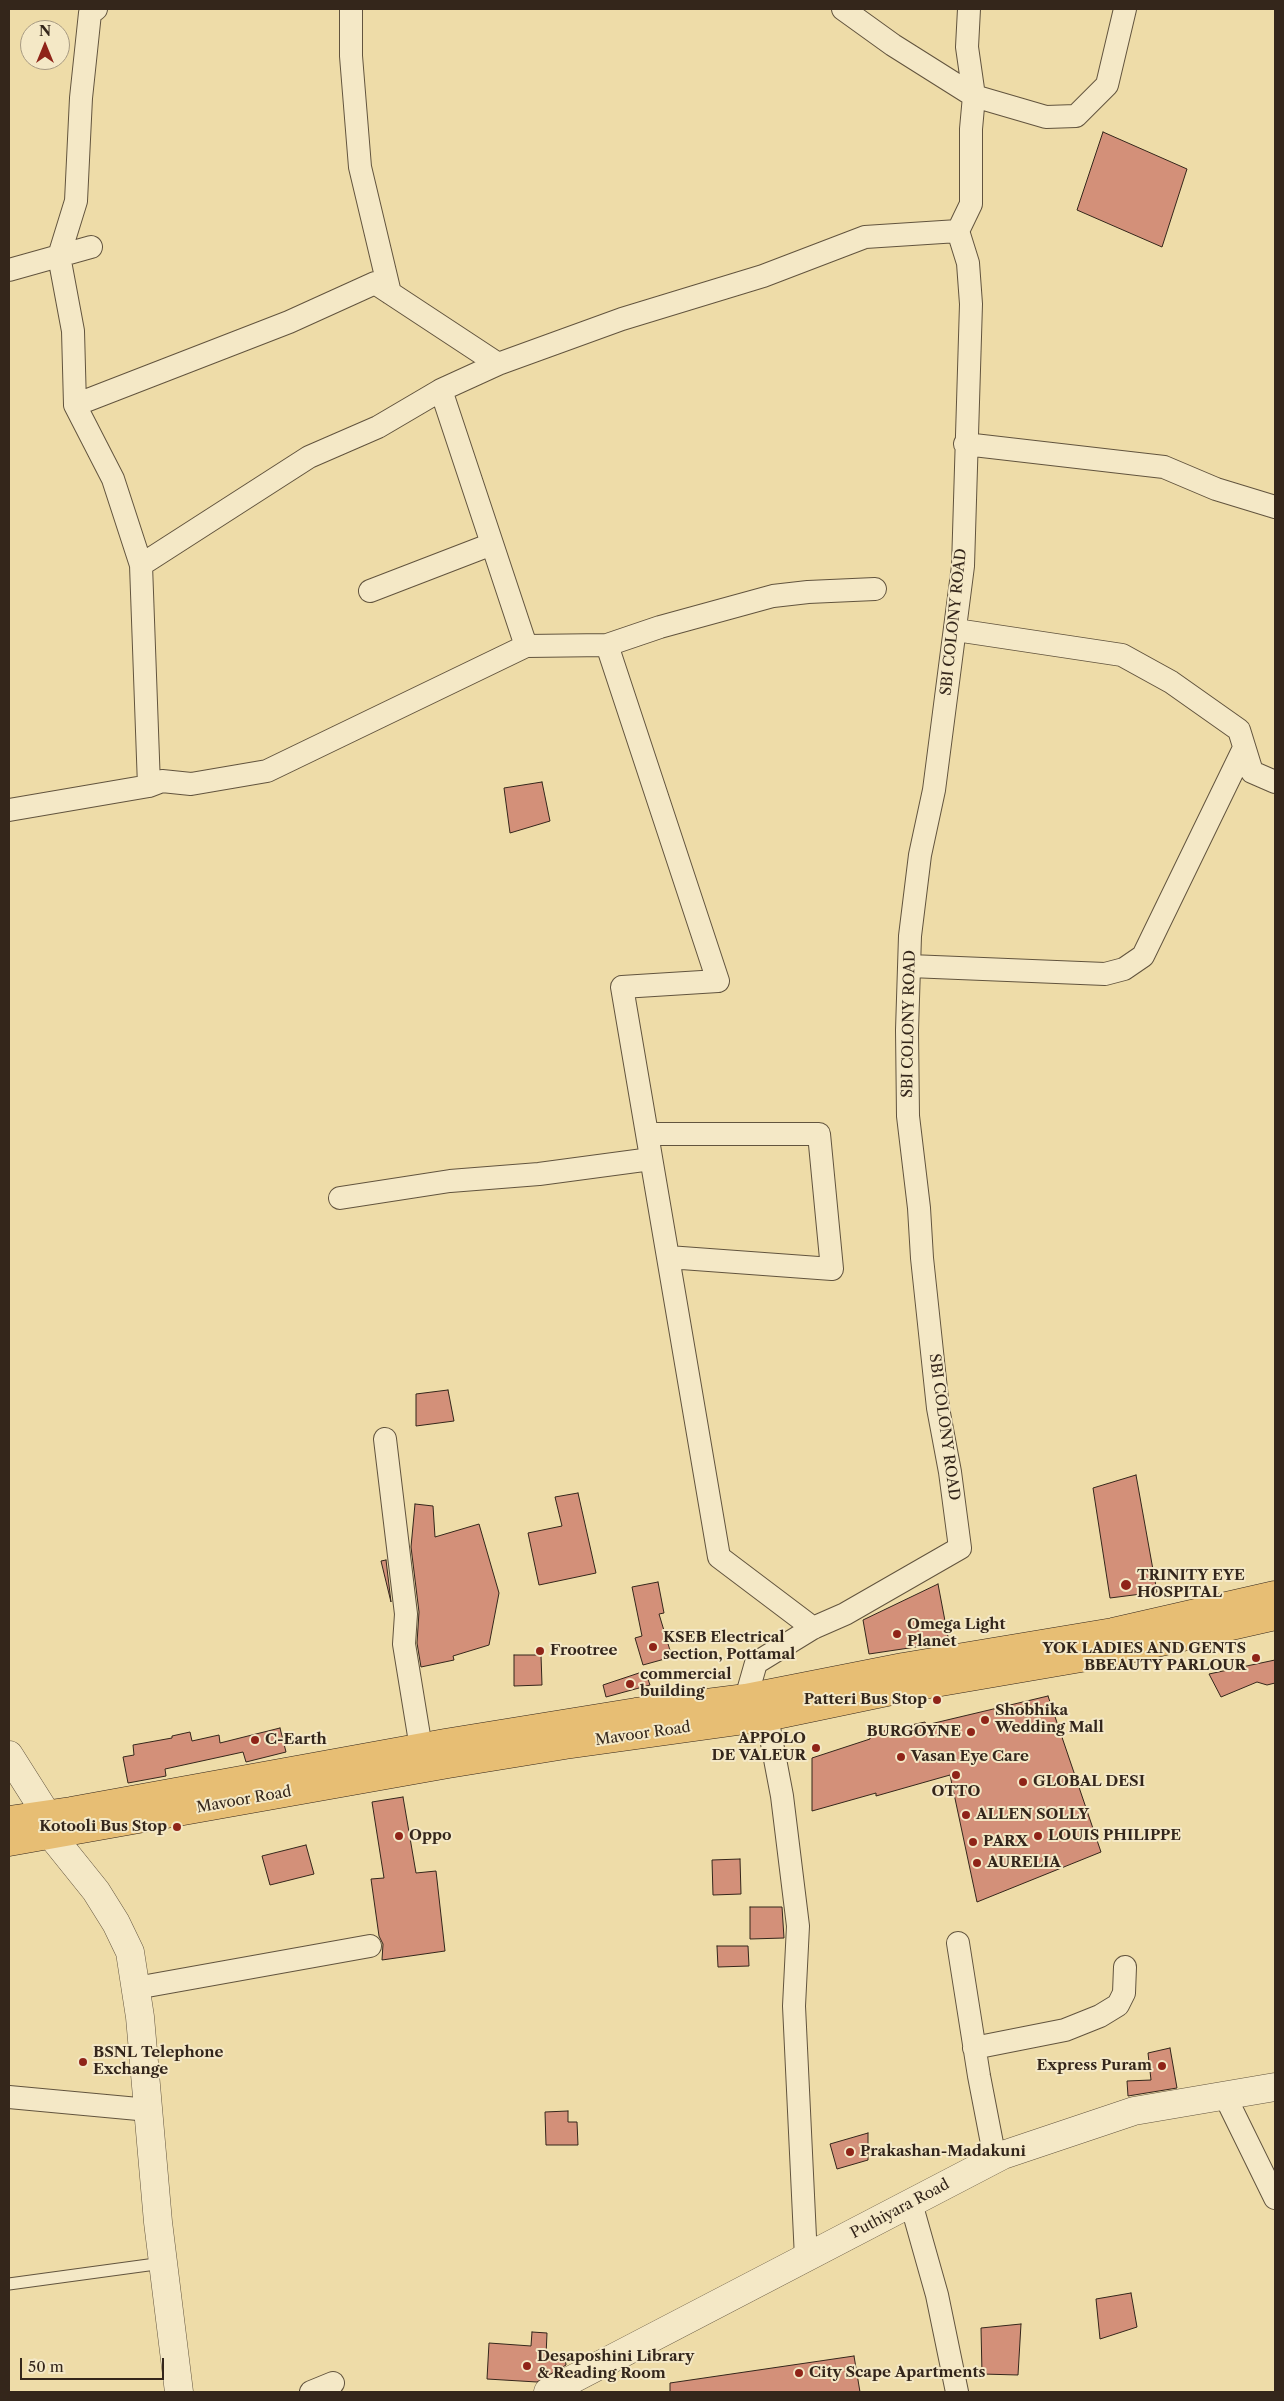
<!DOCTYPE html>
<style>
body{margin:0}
#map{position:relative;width:1284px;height:2401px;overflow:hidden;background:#eedca8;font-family:"Libre Caslon Text",serif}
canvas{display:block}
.frame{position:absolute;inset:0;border:10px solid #34261b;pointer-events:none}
.north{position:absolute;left:20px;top:20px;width:50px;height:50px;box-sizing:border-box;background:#f4e8c6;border:1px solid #a79a82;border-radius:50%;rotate:0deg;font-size:14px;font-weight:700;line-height:20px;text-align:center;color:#34261b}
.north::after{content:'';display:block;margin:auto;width:18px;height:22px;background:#8f2418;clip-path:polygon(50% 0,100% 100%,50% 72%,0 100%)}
.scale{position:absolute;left:20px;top:2358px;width:144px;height:22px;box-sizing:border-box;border:2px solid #34261b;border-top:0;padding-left:6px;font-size:15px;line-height:18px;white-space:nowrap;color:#34261b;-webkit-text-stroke:4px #f4e8c6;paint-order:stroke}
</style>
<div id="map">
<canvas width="1284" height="2401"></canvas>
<div class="frame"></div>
<div class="north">N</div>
<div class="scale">50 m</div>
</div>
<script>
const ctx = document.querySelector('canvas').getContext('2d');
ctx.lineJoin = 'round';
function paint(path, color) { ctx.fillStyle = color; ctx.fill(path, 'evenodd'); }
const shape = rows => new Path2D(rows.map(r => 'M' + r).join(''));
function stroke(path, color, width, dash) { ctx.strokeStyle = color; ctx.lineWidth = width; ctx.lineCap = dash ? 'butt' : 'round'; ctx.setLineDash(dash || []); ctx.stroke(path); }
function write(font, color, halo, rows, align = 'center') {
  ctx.font = font + ' "Libre Caslon Text",serif'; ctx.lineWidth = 4; ctx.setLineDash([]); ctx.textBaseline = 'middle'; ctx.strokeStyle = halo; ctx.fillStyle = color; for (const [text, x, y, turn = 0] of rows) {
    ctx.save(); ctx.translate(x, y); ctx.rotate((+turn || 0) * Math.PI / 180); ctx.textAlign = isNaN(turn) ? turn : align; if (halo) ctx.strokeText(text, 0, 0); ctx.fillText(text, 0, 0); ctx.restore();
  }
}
const building = shape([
 [1103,132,1187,169,1162,247,1077,210,1103,132],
 [542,782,550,821,510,833,504,788,542,782],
 [448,1390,454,1421,416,1426,416,1394,448,1390],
 [1136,1475,1157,1592,1110,1598,1093,1488,1136,1475],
 [578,1493,596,1573,539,1585,528,1533,562,1526,555,1497,578,1493],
 [415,1504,433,1506,435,1537,479,1524,499,1593,489,1645,453,1656,454,1660,421,1667,417,1643,419,1612,411,1547,415,1504],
 [386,1560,391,1602,381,1561,386,1560],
 [658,1582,664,1613,659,1614,672,1657,643,1665,635,1638,642,1636,632,1587,658,1582],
 [938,1584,949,1642,869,1654,863,1620,938,1584],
 [514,1655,541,1655,542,1685,514,1686,514,1655],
 [1275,1660,1275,1683,1267,1685,1257,1682,1221,1697,1209,1674,1275,1660],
 [645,1671,650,1685,606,1697,603,1685,645,1671],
 [1048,1696,1101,1852,977,1902,950,1775,876,1796,876,1793,812,1811,812,1758,870,1739,870,1734,925,1722,926,1725,1048,1696],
 [280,1728,286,1752,246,1762,243,1752,165,1769,166,1776,128,1783,123,1757,134,1755,133,1745,172,1738,172,1736,190,1732,192,1741,219,1735,220,1743,280,1728],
 [403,1797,416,1873,436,1871,445,1951,382,1960,383,1944,379,1936,371,1879,384,1878,372,1802,403,1797],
 [306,1845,314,1874,270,1885,262,1856,306,1845],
 [740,1859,741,1894,713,1895,712,1860,740,1859],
 [750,1907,782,1907,784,1938,750,1939,750,1907],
 [717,1946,748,1946,749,1966,718,1967,717,1946],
 [1170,2048,1177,2088,1128,2096,1127,2081,1151,2080,1148,2053,1170,2048],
 [568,2111,568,2122,577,2122,578,2145,546,2145,545,2112,568,2111],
 [868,2133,868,2160,837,2169,830,2144,868,2133],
 [1131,2293,1137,2327,1100,2339,1096,2299,1131,2293],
 [1021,2324,1018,2375,982,2374,981,2328,1021,2324],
 [532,2332,547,2333,546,2356,565,2357,566,2365,537,2382,487,2379,489,2343,531,2346,532,2332],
 [854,2356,860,2392,670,2392,670,2383,854,2356]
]);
const service = shape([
 [9,2284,163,2263]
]);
const minor = shape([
 [96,9,90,13,81,98,76,201,59,256,73,331,75,405,113,479,141,565,149,786],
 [351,9,351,56,360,167,390,293],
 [843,9,893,45,974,96,1046,117,1076,116,1107,85,1125,9],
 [9,270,91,247],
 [441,390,526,646],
 [75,405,289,322,375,283,498,364],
 [965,444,1164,467,1216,489,1275,507],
 [141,565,309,457,378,427,441,390,498,364,622,319,763,276,865,237,958,231,971,204,971,129,974,96,967,47,969,9],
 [370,591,492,544],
 [956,630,1122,655,1171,682,1239,730,1252,772,1275,782],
 [607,645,660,627,773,596,808,592,875,589],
 [9,810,149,786,162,781,191,784,267,771,526,646,607,645,718,981,622,987,719,1557,813,1628],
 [910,966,1105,974,1124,969,1143,956,1244,748],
 [647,1134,819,1134,832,1269,668,1257],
 [340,1198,450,1181,539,1174,651,1159],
 [385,1439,406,1614,404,1644,421,1748],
 [958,1943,979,2076,995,2159],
 [136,1988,370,1946],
 [974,2048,1065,2030,1100,2016,1118,2005,1124,1993,1125,1967],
 [1225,2096,1275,2198],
 [9,2097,149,2110],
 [911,2203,937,2295,957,2392],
 [806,2258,794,2006,798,1926,782,1796,767,1717,746,1698,756,1663,813,1628,845,1614,960,1548,950,1472,938,1408,922,1258,919,1208,908,1116,907,1030,910,936,920,855,934,790,963,566,971,304,968,263,958,231],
 [311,2392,333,2383]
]);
const tertiary = shape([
 [9,1755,47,1815,51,1835,96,1891,116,1923,130,1952,140,2017,158,2222,179,2392],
 [548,2392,1003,2155,1134,2111,1275,2087]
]);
const primary = shape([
 [9,1820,71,1811,445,1743,636,1712,746,1698,903,1667,1113,1632,1275,1595],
 [9,1842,448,1764,565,1745,767,1717,906,1688,1116,1652,1275,1616]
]);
const markers = [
 [1126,1585,6,"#8f2418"],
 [897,1634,5,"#8f2418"],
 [653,1647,5,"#8f2418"],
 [540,1651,5,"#8f2418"],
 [1256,1658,5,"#8f2418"],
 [630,1684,5,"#8f2418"],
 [937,1700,5,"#8f2418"],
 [985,1720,5,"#8f2418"],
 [971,1732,5,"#8f2418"],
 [255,1740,5,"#8f2418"],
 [816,1748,5,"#8f2418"],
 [901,1757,5,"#8f2418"],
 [956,1775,5,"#8f2418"],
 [1023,1782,5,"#8f2418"],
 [966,1815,5,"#8f2418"],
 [177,1827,5,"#8f2418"],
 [399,1836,5,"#8f2418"],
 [1038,1836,5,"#8f2418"],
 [973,1842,5,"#8f2418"],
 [977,1863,5,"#8f2418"],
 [83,2062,5,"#8f2418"],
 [1162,2066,5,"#8f2418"],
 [850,2152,5,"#8f2418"],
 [527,2366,5,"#8f2418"],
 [799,2373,5,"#8f2418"]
];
const streetNames = [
 ["SBI COLONY ROAD",954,622,-84],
 ["SBI COLONY ROAD",909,1024,-89],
 ["SBI COLONY ROAD",944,1427,82],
 ["Mavoor Road",643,1734,-8],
 ["Mavoor Road",244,1800,-10],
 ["Puthiyara Road",900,2209,-28]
];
const poiNames = [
 ["TRINITY EYE",1137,1576],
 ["HOSPITAL",1137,1593],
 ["Omega Light",907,1625],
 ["Planet",907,1642],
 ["KSEB Electrical",663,1638],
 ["section, Pottamal",663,1655],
 ["YOK LADIES AND GENTS",1246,1649,"right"],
 ["BBEAUTY PARLOUR",1246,1666,"right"],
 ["Frootree",550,1651],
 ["commercial",640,1675],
 ["building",640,1692],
 ["Patteri Bus Stop",927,1700,"right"],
 ["Shobhika",995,1711],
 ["Wedding Mall",995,1728],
 ["BURGOYNE",961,1732,"right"],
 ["APPOLO",806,1739,"right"],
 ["DE VALEUR",806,1756,"right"],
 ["C-Earth",265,1740],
 ["Vasan Eye Care",911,1757],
 ["GLOBAL DESI",1033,1782],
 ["OTTO",956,1792,"center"],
 ["ALLEN SOLLY",976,1815],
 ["Kotooli Bus Stop",167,1827,"right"],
 ["Oppo",409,1836],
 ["LOUIS PHILIPPE",1048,1836],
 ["PARX",983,1842],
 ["AURELIA",987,1863],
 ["BSNL Telephone",93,2053],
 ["Exchange",93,2070],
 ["Express Puram",1152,2066,"right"],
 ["Prakashan-Madakuni",860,2152],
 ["Desaposhini Library",537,2357],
 ["& Reading Room",537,2374],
 ["City Scape Apartments",809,2373]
];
paint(building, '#d39079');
stroke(building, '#34261b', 1);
stroke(service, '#62543e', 13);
stroke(minor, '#62543e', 24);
stroke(tertiary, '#62543e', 29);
stroke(primary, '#34261b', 29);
stroke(service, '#f4e8c6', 11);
stroke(minor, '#f4e8c6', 22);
stroke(tertiary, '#f4e8c6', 28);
stroke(primary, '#e7be74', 28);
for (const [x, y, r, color] of markers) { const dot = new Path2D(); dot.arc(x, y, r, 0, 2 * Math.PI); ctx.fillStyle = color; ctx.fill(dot); stroke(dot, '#f4e8c6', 2); }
write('15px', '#34261b', '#f4e8c6', streetNames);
write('bold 15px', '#34261b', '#f4e8c6', poiNames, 'left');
</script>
